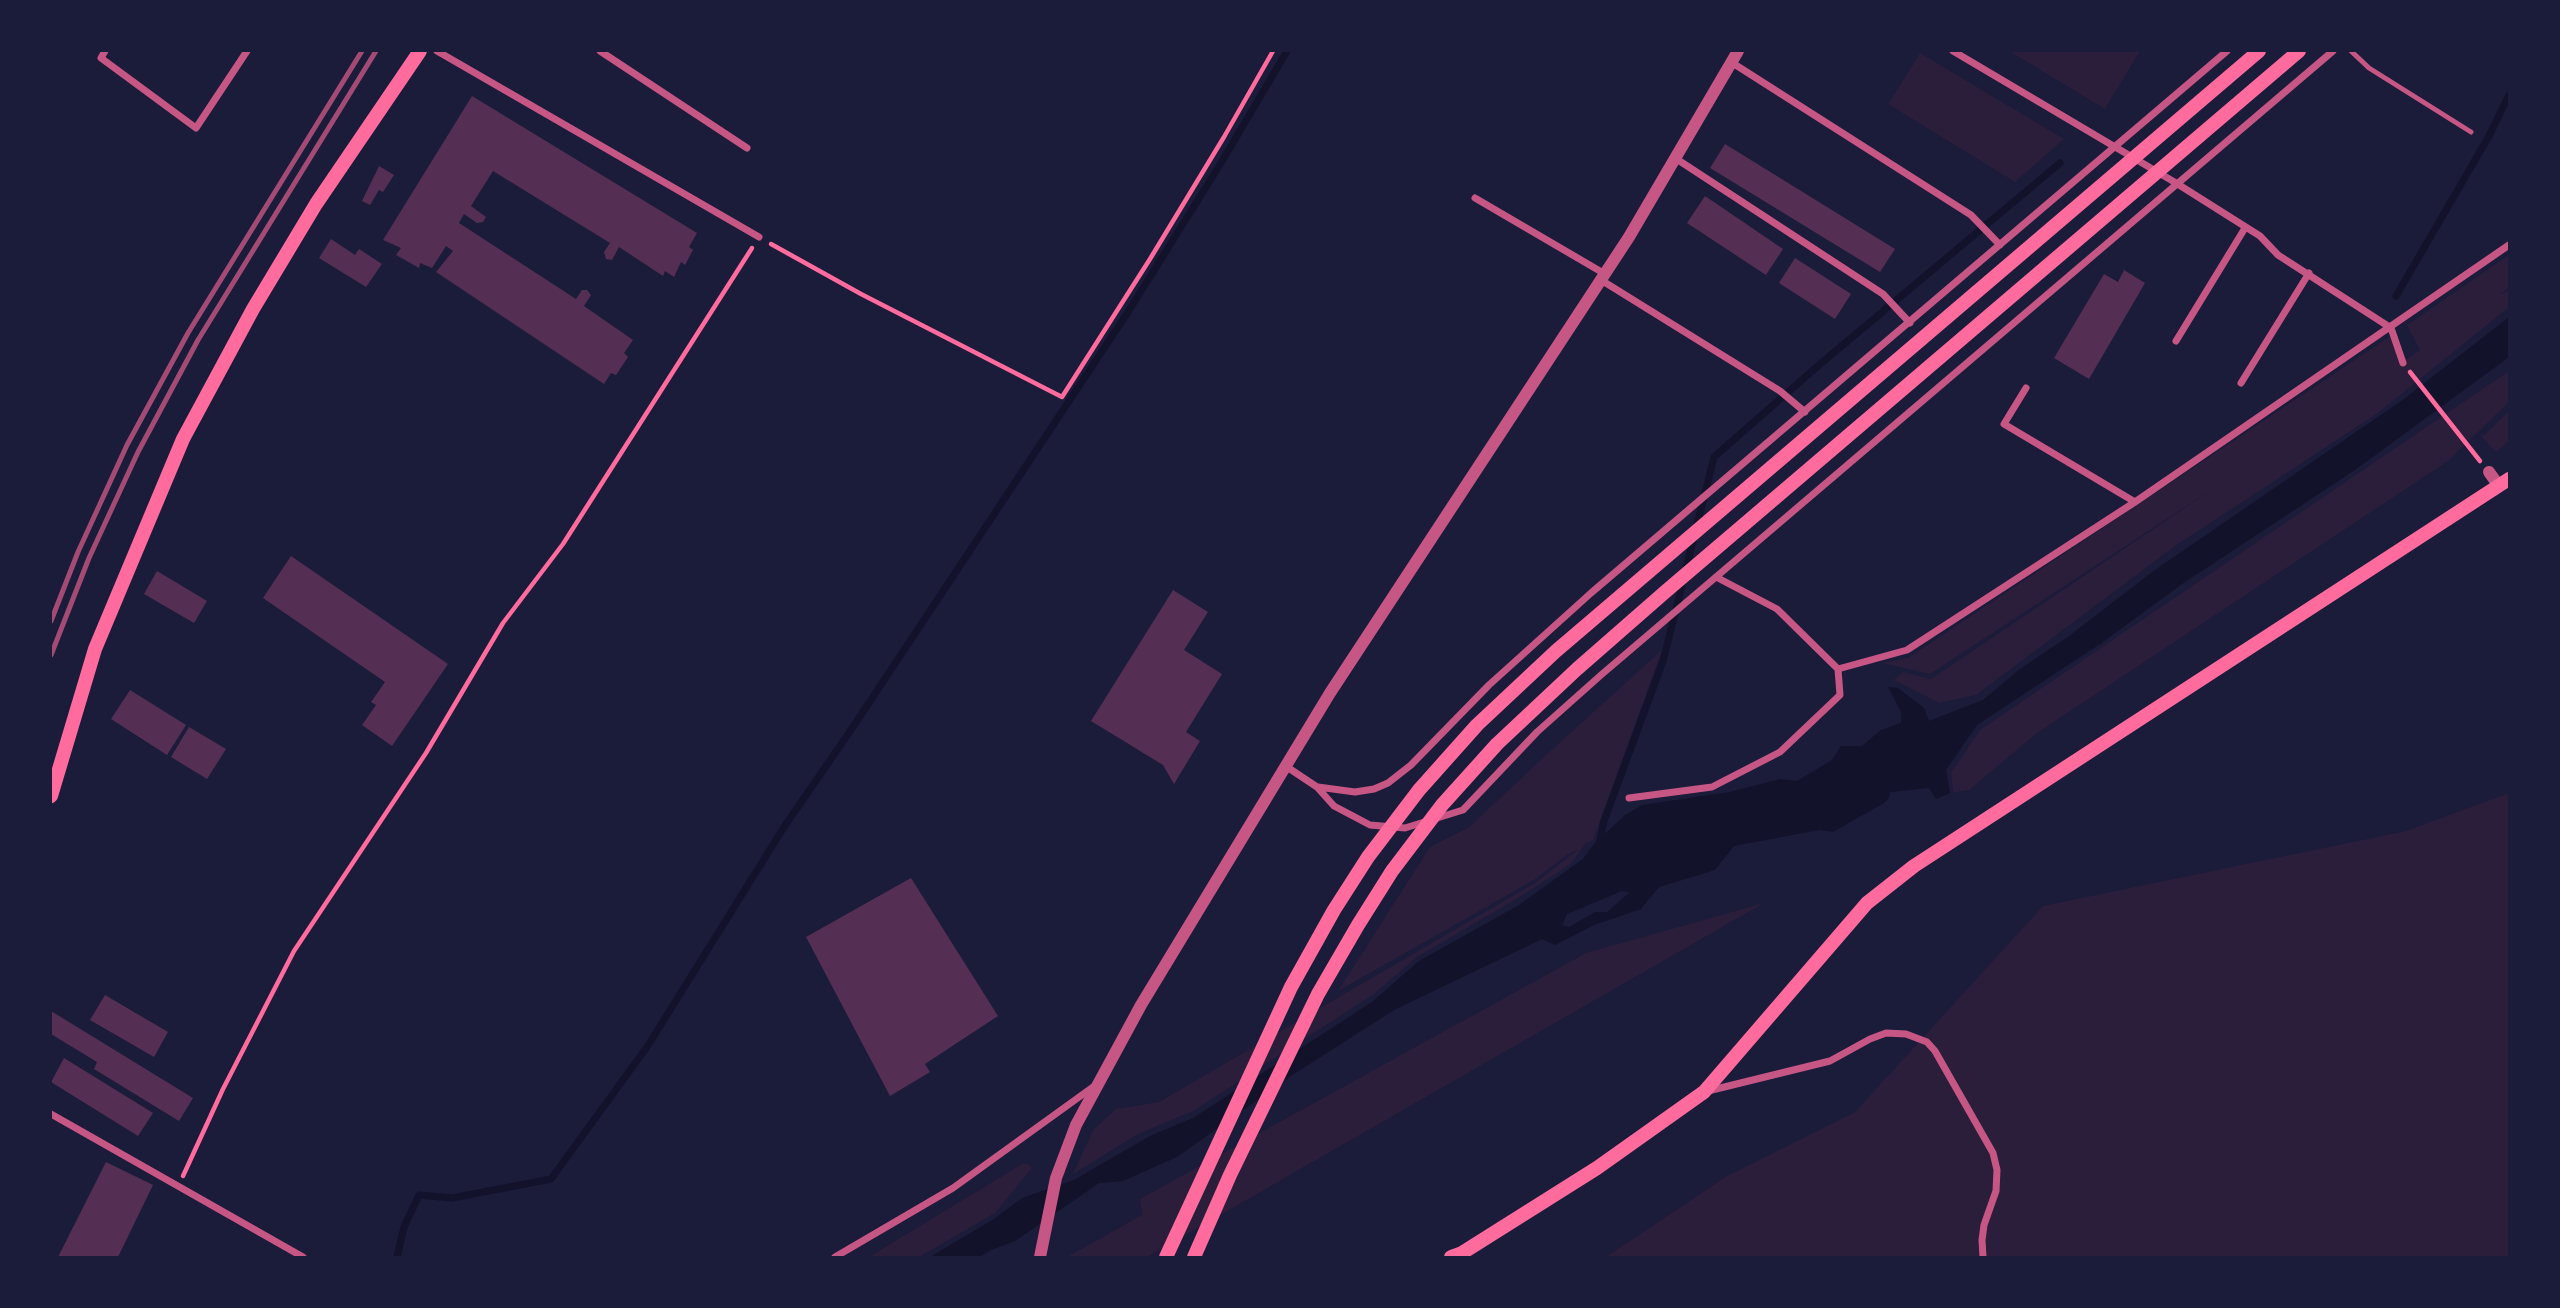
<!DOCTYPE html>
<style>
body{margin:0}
#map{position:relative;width:2560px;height:1308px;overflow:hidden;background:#1b1b3a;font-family:Figtree,sans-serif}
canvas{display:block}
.frame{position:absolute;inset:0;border:52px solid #1b1b3a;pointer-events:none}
</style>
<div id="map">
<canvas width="2560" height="1308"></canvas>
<div class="frame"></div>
</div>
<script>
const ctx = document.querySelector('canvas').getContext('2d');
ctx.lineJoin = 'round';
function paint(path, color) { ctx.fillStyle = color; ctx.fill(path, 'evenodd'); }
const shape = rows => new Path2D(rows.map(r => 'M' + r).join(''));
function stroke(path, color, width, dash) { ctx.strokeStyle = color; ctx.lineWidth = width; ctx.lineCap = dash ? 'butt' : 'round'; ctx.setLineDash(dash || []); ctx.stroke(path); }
const green = shape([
 [2009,51,2140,51,2105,109],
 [1920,53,2064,139,2015,182,1888,104],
 [2509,255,2509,288,2499,295,2509,290,2509,307,2378,413,2175,546,1976,695,1939,703,1894,680,1903,672,1931,679,2217,486,1930,674,1882,663,1908,658,2395,333,2402,362,2420,350,2407,325],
 [2509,371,2509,402,2448,461,2037,733,1969,790,1953,793,1951,773,1980,730],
 [2509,411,2509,441,2496,452,2482,437],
 [1662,650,1593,840,1585,844,1571,864,1513,901,1417,957,1374,994,1193,1111,1138,1134,1073,1174,1093,1130,1116,1109,1159,1102,1535,883,1579,849,1567,855,1534,880,1338,991,1430,847,1468,828,1547,754],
 [2509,793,2509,1257,1606,1257,1727,1176,1855,1112,2043,906,2406,831],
 [1764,903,1147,1257,1067,1257,1142,1215,1140,1199,1586,953],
 [1022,1164,1028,1164,1032,1168,995,1213,919,1257,869,1257]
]);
const water = shape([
 [2509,317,2509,357,2355,470,2182,584,2103,642,1977,725,1946,770,1950,793,1936,799,1929,788,1890,792,1889,798,1884,803,1833,832,1819,830,1734,846,1715,870,1659,887,1641,909,1594,925,1555,945,1542,939,1394,1010,1291,1076,1177,1157,1123,1181,1099,1183,1015,1241,991,1250,980,1257,930,1257,994,1219,1022,1198,1074,1180,1150,1136,1193,1118,1372,1002,1419,961,1519,905,1583,859,1593,845,1624,816,1642,805,1730,792,1780,779,1797,781,1832,760,1841,746,1862,746,1881,730,1901,723,1901,712,1888,687,1898,688,1924,708,1929,721,1983,700,2020,669,2069,636,2155,570,2404,399],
 [1622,891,1630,892,1607,912,1595,912,1569,927,1562,925,1567,914]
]);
const stream = shape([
 [2396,296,2489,136,2509,95],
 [1599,845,1604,821,1663,661,1714,457,1819,365,2060,163],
 [397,1257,404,1227,419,1195,452,1198,551,1179,647,1047,784,827,855,724,1128,312,1221,163,1287,51]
]);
const building = shape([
 [472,96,697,233,689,247,693,250,685,265,681,262,674,277,665,271,663,276,619,247,612,260,606,259,604,252,610,243,493,171,471,206,486,217,483,222,477,223,464,214,459,223,576,299,582,290,587,290,591,295,584,306,633,340,624,353,628,357,616,375,611,373,604,384,436,272,453,251,446,246,432,268,420,263,419,268,396,255,401,248,383,240],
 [1725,144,1895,249,1880,272,1710,168],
 [379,166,394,175,383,192,379,190,370,205,362,201],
 [1705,196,1783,249,1766,275,1687,223],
 [331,239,355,255,359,249,382,264,366,287,319,258],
 [1795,258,1851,294,1835,319,1779,283],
 [2124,270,2145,283,2089,379,2054,358,2104,274,2118,282],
 [291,556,448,664,392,746,362,725,376,705,371,702,385,682,263,598],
 [157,571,207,601,194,623,144,594],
 [1173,590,1208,612,1184,650,1222,674,1186,732,1200,741,1174,784,1163,765,1091,721],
 [130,690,186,725,167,755,111,719],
 [189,727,226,749,207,779,171,757],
 [911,878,998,1016,925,1064,930,1072,890,1096,806,937],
 [105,995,168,1032,154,1057,90,1020],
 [51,1011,193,1098,179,1121,94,1069,97,1062,51,1034],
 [64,1058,153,1113,138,1136,51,1082],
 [106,1162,153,1185,118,1257,58,1257]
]);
const path = shape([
 [771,244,861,294,1062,397,1150,259,1224,137,1273,51],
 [2410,372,2480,461],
 [183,1176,223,1089,294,951,426,753,503,623,563,544,752,248]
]);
const service = shape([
 [2351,51,2369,68,2471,132]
]);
const minor = shape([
 [105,51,101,58,196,128,247,51],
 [437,51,759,237],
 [600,51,747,148],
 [1953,51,2176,183,2260,236,2278,255,2391,328,2403,363],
 [1731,62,1971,215,2000,245],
 [1675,158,1883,294,1910,323],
 [1475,198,1605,274],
 [1601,280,1780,391,1805,412],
 [2176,341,2245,228],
 [2241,383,2309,273],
 [2026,388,2004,424,2135,502],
 [1716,577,1777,609,1838,669,1907,650,2135,502,2509,245],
 [1287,767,1317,787,1334,806,1370,825,1405,828,1463,810,1537,732,1601,675,2333,51],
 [1318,787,1355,792,1374,789,1388,783,1411,765,1489,685,1591,593,2227,51],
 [1629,798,1712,787,1780,752,1840,695,1838,669],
 [1708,1091,1830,1061,1870,1039,1886,1033,1906,1034,1927,1042,1935,1051,1993,1153,1997,1170,1996,1191,1984,1225,1982,1240,1983,1257],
 [51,1114,303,1257],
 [835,1257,953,1188,1093,1087]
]);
const tertiary = shape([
 [2489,472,2499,486],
 [1040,1257,1056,1178,1076,1125,1141,1005,1330,693,1629,237,1738,51]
]);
const secondary = shape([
 [51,796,95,649,183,439,253,309,316,204,420,51],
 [1166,1257,1291,987,1334,910,1368,857,1419,790,1477,725,1556,651,2259,51],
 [1194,1257,1230,1175,1318,994,1358,925,1392,871,1442,805,1497,744,1577,669,1665,592,2299,51],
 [1451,1257,1462,1253,1597,1168,1704,1092,1867,903,1914,866,2509,479]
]);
const rail = shape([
 [51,621,78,552,127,445,188,333,362,51],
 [51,655,89,558,138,452,198,340,376,51]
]);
paint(green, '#2a1e3b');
paint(water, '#12122b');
stroke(stream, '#12122b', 7);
paint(building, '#542f53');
stroke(path, '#ff6b9d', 4.5);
stroke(service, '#c65784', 5);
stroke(minor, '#c65784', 7);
stroke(tertiary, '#c65784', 12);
stroke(secondary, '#ff6b9d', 14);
stroke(rail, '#a44b75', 5);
</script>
